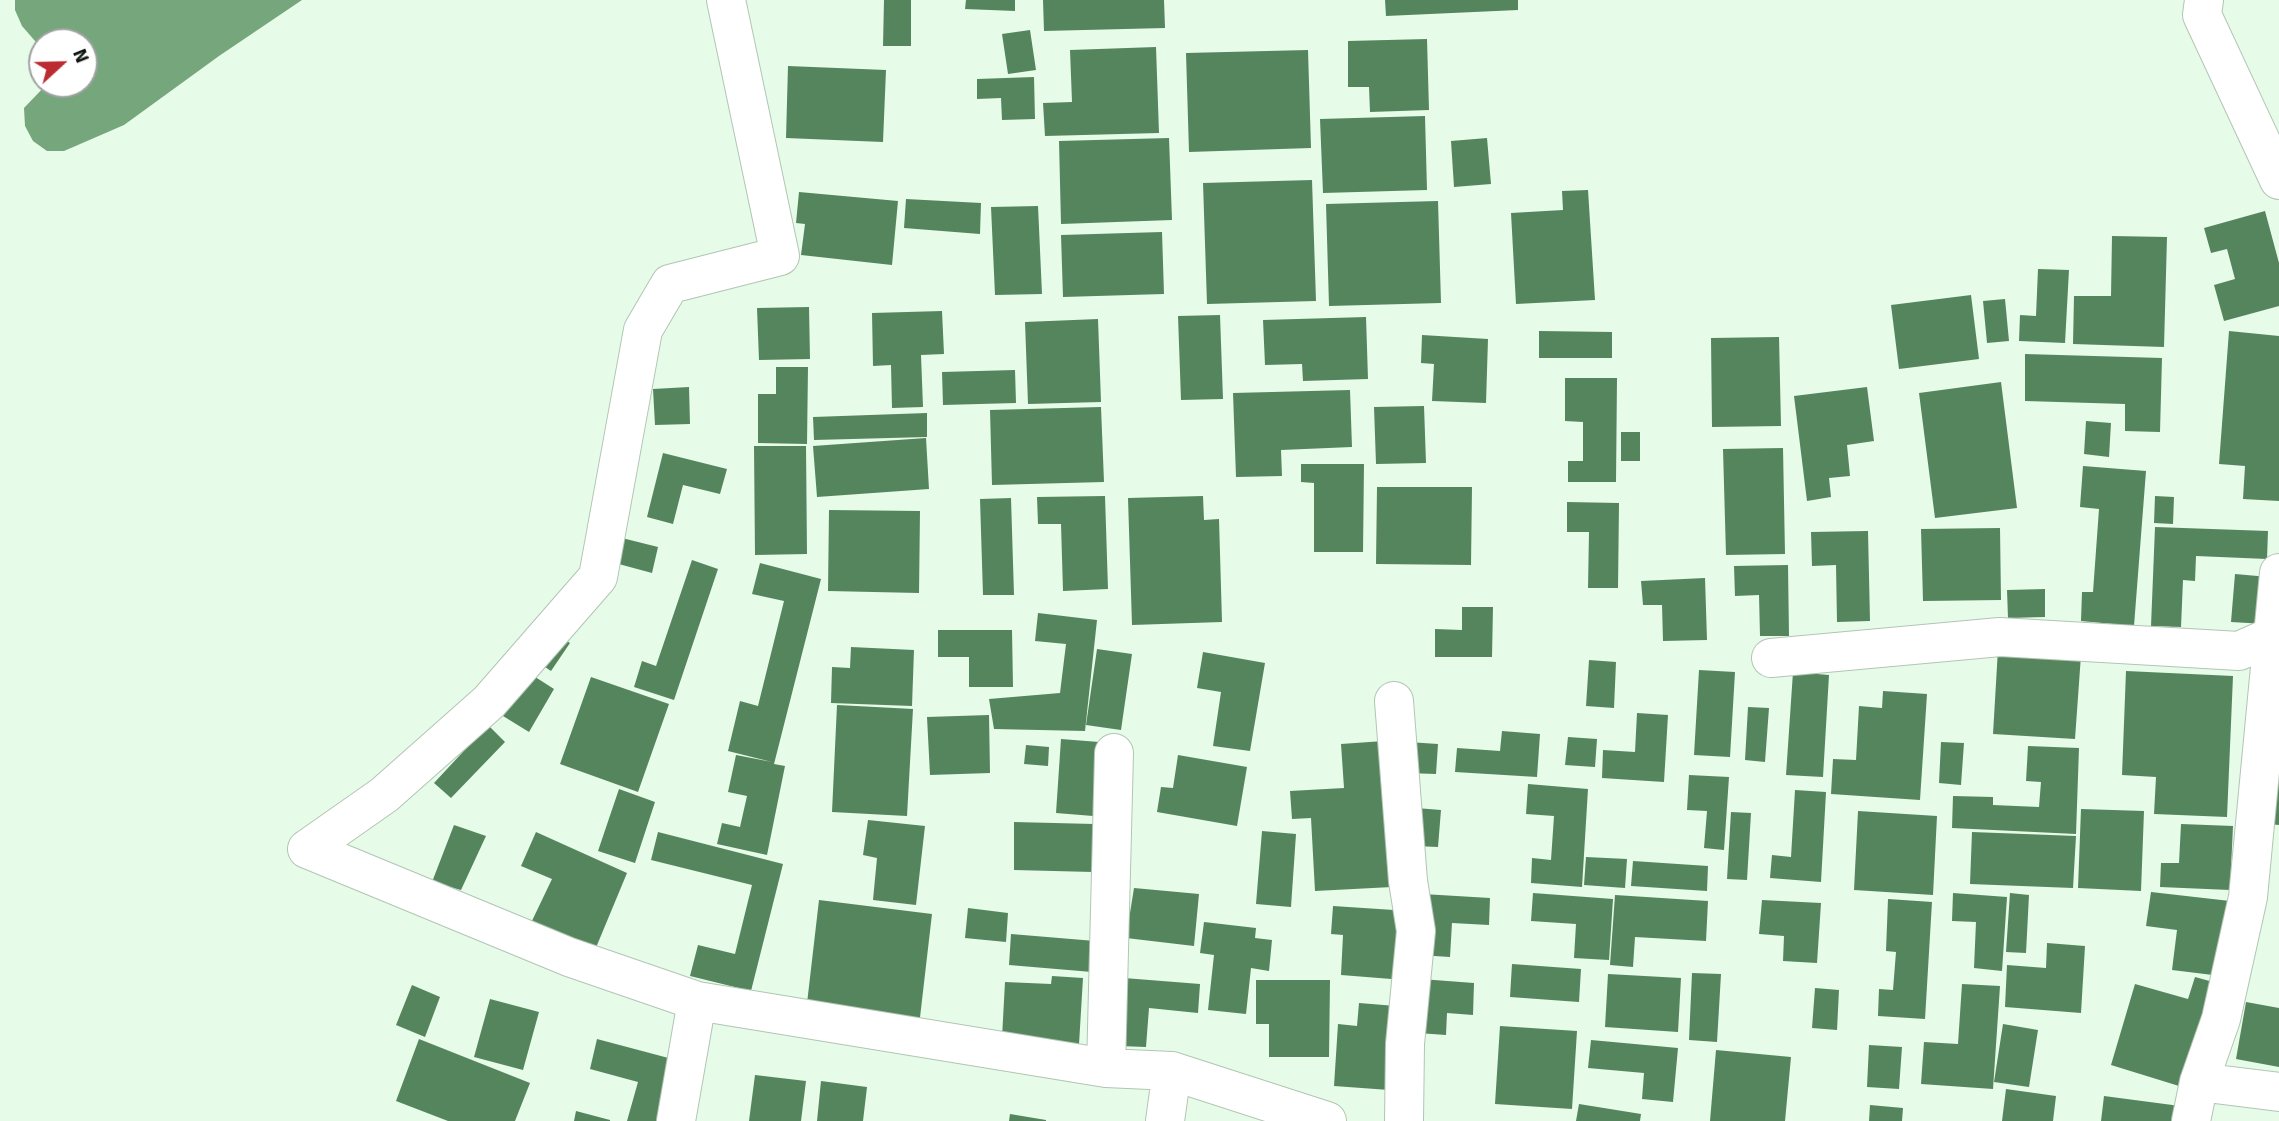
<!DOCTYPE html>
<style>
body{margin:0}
#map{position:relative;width:2279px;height:1121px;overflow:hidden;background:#e7fbe9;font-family:Signika,sans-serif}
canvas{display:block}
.north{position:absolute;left:28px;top:28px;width:70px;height:70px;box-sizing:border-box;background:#fff;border:2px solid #9fa2a0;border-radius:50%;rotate:68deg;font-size:19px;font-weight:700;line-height:28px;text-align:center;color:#101711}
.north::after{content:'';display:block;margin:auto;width:24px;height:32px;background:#bb2b2f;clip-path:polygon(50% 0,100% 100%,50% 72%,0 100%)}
</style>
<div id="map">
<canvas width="2279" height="1121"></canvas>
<div class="north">N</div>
</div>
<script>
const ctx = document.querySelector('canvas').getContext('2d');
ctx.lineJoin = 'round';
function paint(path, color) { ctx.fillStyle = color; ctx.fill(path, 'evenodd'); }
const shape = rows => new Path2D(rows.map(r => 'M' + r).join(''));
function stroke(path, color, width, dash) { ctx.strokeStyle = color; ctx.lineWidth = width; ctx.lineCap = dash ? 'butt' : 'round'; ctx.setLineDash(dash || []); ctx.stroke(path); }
const water = shape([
 [15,0,302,0,219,56,124,125,64,151,47,151,33,141,25,126,24,108,47,84,84,84,84,42,42,42,42,49,22,26,15,10]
]);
const building = shape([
 [884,0,911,0,911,46,883,46],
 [966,0,1015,0,1015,11,965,9],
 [1043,0,1164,0,1165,28,1044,31],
 [1385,0,1518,0,1518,10,1386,16],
 [1030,30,1036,70,1008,74,1002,34],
 [1427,39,1429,110,1370,112,1369,87,1348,87,1348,41],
 [1156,47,1159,133,1045,136,1043,103,1072,102,1070,50],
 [1308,50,1311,148,1189,152,1186,53],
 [788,66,886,70,883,142,786,138],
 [1034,77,1035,119,1002,120,1001,98,977,99,977,79],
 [1425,116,1427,190,1323,193,1320,119],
 [1169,138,1172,220,1061,224,1059,141],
 [1487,138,1491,184,1454,187,1451,141],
 [1312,180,1316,301,1207,304,1203,183],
 [1588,190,1595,300,1516,304,1511,213,1563,210,1562,191],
 [799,192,898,201,892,265,801,255,805,224,796,223],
 [906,199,981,203,980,234,904,228],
 [1438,201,1441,303,1329,306,1326,204],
 [1038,206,1042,294,995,295,991,207],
 [2265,211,2279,263,2279,306,2224,321,2214,285,2235,279,2227,249,2211,253,2204,228],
 [1162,232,1164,294,1063,297,1061,235],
 [2112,236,2167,237,2164,347,2073,344,2074,296,2111,296],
 [2038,269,2069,270,2065,343,2019,341,2020,315,2036,316],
 [1971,295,1979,359,1899,369,1891,305],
 [2005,299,2009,341,1987,343,1983,301],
 [809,307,810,359,759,360,757,308],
 [942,311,944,354,921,355,923,407,892,408,891,365,873,366,872,313],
 [1220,315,1223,399,1181,400,1178,316],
 [1366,317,1368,379,1303,381,1302,364,1265,365,1263,320],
 [1098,319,1101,402,1028,404,1025,322],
 [1539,331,1612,332,1612,358,1539,358],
 [2229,331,2279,336,2279,501,2243,499,2245,466,2219,464],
 [1422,335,1488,339,1486,403,1432,401,1434,364,1421,363],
 [1779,337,1781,426,1712,427,1711,338],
 [2025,354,2162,358,2160,432,2125,431,2125,404,2025,401],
 [776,367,808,367,807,444,758,443,758,394,776,394],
 [1015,370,1016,403,943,405,942,372],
 [1565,378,1617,378,1616,482,1568,482,1568,461,1583,461,1583,422,1565,421],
 [2001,382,2017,508,1935,518,1919,393],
 [689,387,690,424,655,425,653,389],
 [1867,387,1874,441,1847,445,1850,476,1829,478,1831,497,1807,501,1794,396],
 [1350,390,1352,447,1281,450,1282,476,1236,477,1233,393],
 [1424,406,1426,463,1376,464,1374,407],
 [1101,407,1104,482,992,485,990,410],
 [927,413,927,437,814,440,813,417],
 [2086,421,2111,423,2109,457,2084,454],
 [1621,432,1640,432,1640,461,1621,461],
 [926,438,929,489,817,497,813,446],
 [754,446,806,446,807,554,755,555],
 [1783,448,1785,554,1726,555,1723,449],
 [663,453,727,469,720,494,683,485,673,524,647,517],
 [1301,464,1364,464,1363,552,1314,552,1314,483,1301,482],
 [2083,466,2146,471,2134,626,2081,621,2082,592,2093,592,2099,509,2080,507],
 [1377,487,1472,487,1471,565,1376,564],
 [1105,496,1108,589,1063,591,1061,524,1038,524,1037,497],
 [1203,496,1204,520,1219,519,1222,622,1132,625,1128,498],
 [2155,496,2174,497,2173,524,2154,523],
 [1011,498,1014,595,983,595,980,499],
 [1567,502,1619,503,1618,588,1588,588,1589,532,1567,532],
 [829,510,920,511,919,593,828,591],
 [2155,527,2268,531,2267,559,2196,556,2195,581,2183,580,2181,627,2151,626],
 [2000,528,2001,600,1923,601,1921,529],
 [1868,531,1870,621,1837,622,1836,565,1812,566,1811,532],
 [622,538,658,547,652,573,615,563],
 [692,560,718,569,674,700,634,687,642,661,656,666],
 [760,563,821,579,774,764,785,766,767,855,717,844,722,823,740,827,747,796,728,792,736,755,772,762,728,751,740,701,758,706,784,601,752,594],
 [1788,565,1789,636,1760,636,1759,595,1735,596,1734,566],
 [2235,574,2269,577,2265,624,2231,622],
 [1705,578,1707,640,1663,641,1662,605,1643,605,1641,581],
 [2045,589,2045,617,2008,618,2007,590],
 [1462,607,1493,607,1492,657,1435,657,1435,629,1462,630],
 [1038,613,1097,620,1085,731,994,729,989,699,1060,693,1066,644,1035,641],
 [938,630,1012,630,1013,687,969,687,969,657,938,657],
 [558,635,570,643,551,671,539,663],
 [851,647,914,650,912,706,831,703,832,667,850,668],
 [1097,649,1132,654,1121,730,1086,725],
 [1998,649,2081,655,2075,739,1993,734],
 [1203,652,1265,663,1250,751,1213,746,1221,692,1197,688],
 [1589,660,1616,662,1614,708,1586,706],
 [1699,670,1735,672,1730,757,1694,755],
 [2126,671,2233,676,2227,817,2154,814,2156,777,2122,775],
 [1793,672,1829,675,1823,777,1786,775],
 [529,673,554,689,529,732,503,716],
 [591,677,669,704,638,792,560,764],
 [1883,691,1927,694,1920,800,1831,794,1833,759,1856,760,1859,706,1882,708],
 [837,705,913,709,907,816,832,812],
 [1748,707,1769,708,1765,762,1745,760],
 [1637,713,1668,715,1664,782,1602,778,1603,750,1635,752],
 [989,715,990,773,930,775,927,717],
 [488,725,505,742,451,798,434,783],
 [1502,731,1540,734,1537,777,1455,772,1457,748,1500,751],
 [1568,737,1597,739,1595,767,1565,765],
 [1061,739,1099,742,1093,816,1056,813],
 [1384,741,1392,887,1315,891,1311,818,1292,819,1290,791,1344,788,1341,744],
 [1408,742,1438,744,1436,774,1406,773],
 [1941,742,1964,743,1961,785,1939,783],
 [1026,745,1049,747,1048,766,1024,764],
 [2028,746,2079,748,2076,834,1952,828,1953,796,1993,797,1993,805,2039,807,2041,782,2026,781],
 [1178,755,1247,767,1237,826,1157,812,1161,787,1173,788],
 [2279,769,2279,825,2269,824],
 [1689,775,1729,777,1724,850,1704,848,1707,811,1687,810],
 [1528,784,1588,789,1582,887,1531,883,1532,858,1551,860,1554,816,1526,814],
 [619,789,655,802,635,863,598,851],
 [1795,790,1826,792,1821,882,1770,878,1772,855,1791,857],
 [1416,808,1441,810,1438,847,1414,846],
 [2081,809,2144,811,2141,891,2078,888],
 [1858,811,1937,816,1933,895,1854,890],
 [1731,812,1751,813,1747,880,1727,879],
 [868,820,925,826,916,905,873,900,877,858,863,855],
 [1014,822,1094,824,1093,872,1014,870],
 [2181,824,2233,826,2230,890,2160,887,2161,863,2179,863],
 [454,825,486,836,461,890,432,882],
 [1262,831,1296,834,1291,907,1256,904],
 [536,832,627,873,595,950,530,925,552,879,521,866],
 [658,832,783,864,751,991,690,976,698,945,735,954,752,885,651,860],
 [1972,832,2076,836,2073,888,1970,884],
 [1586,857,1627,859,1625,888,1584,885],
 [1633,861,1708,866,1707,891,1631,886],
 [1134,888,1199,894,1194,946,1126,938],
 [2151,892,2230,901,2221,976,2172,970,2177,930,2146,926],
 [1533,893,1613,899,1609,960,1574,958,1576,924,1531,921],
 [1953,893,2007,897,2002,971,1974,968,1976,922,1952,921],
 [2010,893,2029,895,2026,953,2006,952],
 [1423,894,1490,898,1489,925,1452,923,1450,957,1419,955],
 [1615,895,1708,901,1706,941,1635,937,1633,967,1610,965],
 [1888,899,1932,902,1925,1019,1878,1016,1879,989,1893,990,1896,952,1886,951],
 [819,900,932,914,919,1026,806,1012],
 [1762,900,1821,903,1817,963,1783,961,1784,936,1759,934],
 [1333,906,1409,911,1404,980,1341,975,1343,935,1331,934],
 [968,908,1008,913,1006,942,965,938],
 [1204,922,1256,928,1255,938,1272,940,1269,971,1251,968,1246,1014,1208,1010,1214,955,1200,953],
 [1011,934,1095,941,1092,972,1009,965],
 [2047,943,2085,946,2081,1013,2005,1007,2007,965,2046,968],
 [1512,964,1581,969,1579,1002,1510,997],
 [1692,973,1721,974,1717,1042,1689,1040],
 [1608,974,1681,978,1678,1032,1605,1027],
 [1052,976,1083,978,1078,1061,1001,1056,1005,982,1051,984],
 [2195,977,2224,985,2192,1090,2111,1065,2135,984,2188,999],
 [1124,978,1200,984,1198,1013,1149,1008,1146,1047,1119,1046],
 [1421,979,1474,983,1473,1015,1447,1013,1446,1035,1418,1033],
 [1256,980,1330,980,1329,1057,1269,1057,1269,1024,1256,1024],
 [1962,984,2000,986,1993,1089,1921,1084,1924,1042,1958,1044],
 [412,985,440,997,425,1037,396,1025],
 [1815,988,1839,990,1837,1030,1812,1028],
 [490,999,539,1012,523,1070,474,1057],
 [2246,1002,2279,1008,2279,1067,2236,1059],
 [1359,1003,1396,1006,1389,1090,1334,1086,1338,1024,1357,1026],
 [2003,1024,2038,1030,2029,1087,1994,1082],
 [1500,1026,1577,1031,1572,1109,1495,1104],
 [419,1039,530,1083,515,1121,448,1121,396,1101],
 [597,1039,676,1060,660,1121,627,1121,638,1082,590,1069],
 [1591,1040,1678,1048,1673,1102,1642,1099,1644,1073,1588,1068],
 [1869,1045,1902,1047,1899,1089,1867,1087],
 [1716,1050,1791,1057,1785,1121,1710,1121],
 [755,1075,806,1081,801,1121,749,1121],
 [821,1081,867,1087,863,1121,817,1121],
 [2006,1089,2056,1096,2053,1121,2002,1121],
 [2104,1096,2180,1106,2178,1121,2101,1121],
 [1579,1104,1641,1114,1640,1121,1576,1121],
 [1870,1105,1903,1108,1902,1121,1869,1121],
 [576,1111,610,1120,610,1121,574,1121],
 [1010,1114,1046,1120,1046,1121,1009,1121]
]);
const street = shape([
 [2204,0,2202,15,2279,180],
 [1771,658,2000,637,2239,651,2279,633],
 [1394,701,1408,881,1416,931,1405,1044,1404,1121],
 [307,849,384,795,489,702,598,577,643,330,670,284,780,256,726,0],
 [307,849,569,957,697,1001,1106,1068,1172,1071,1327,1121],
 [1106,1068,1114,753],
 [2199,1082,2279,1092],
 [676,1121,697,1001],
 [1165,1121,1172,1071],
 [2191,1121,2199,1082,2221,1019,2248,897,2279,573]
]);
paint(water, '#75a67c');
paint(building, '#55855d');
stroke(street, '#b2c5b4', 40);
stroke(street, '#fff', 38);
</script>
